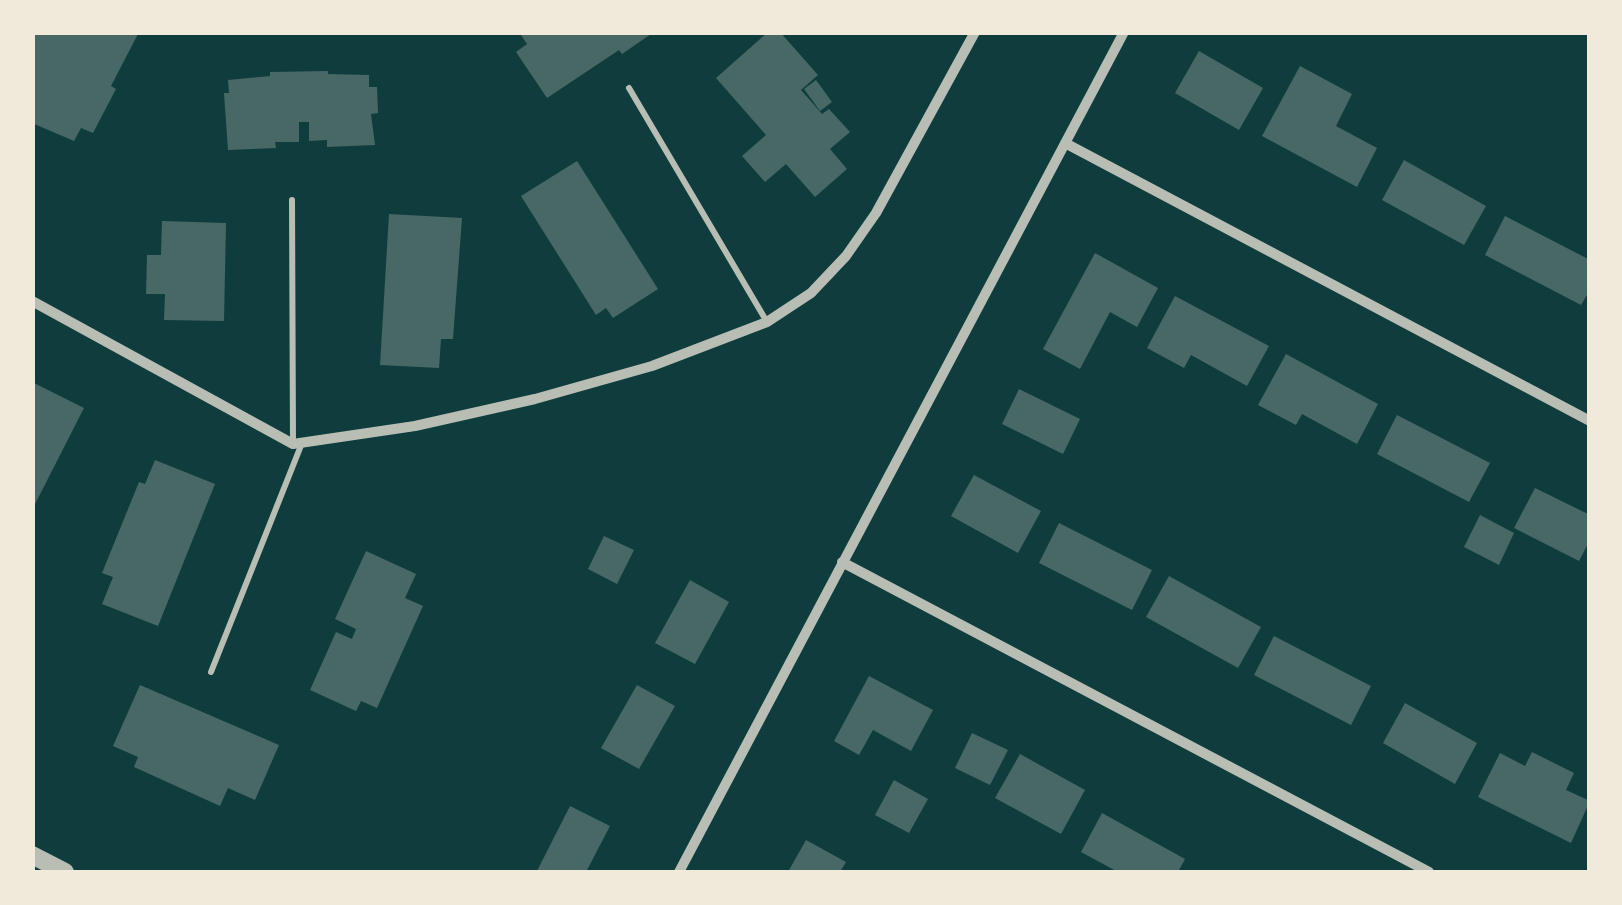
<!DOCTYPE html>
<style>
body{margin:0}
#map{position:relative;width:1622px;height:905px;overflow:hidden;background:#0f3d3e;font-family:Georgia,serif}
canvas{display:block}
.frame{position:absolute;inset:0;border:35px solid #f1e9da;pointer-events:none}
</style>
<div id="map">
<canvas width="1622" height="905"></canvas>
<div class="frame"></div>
</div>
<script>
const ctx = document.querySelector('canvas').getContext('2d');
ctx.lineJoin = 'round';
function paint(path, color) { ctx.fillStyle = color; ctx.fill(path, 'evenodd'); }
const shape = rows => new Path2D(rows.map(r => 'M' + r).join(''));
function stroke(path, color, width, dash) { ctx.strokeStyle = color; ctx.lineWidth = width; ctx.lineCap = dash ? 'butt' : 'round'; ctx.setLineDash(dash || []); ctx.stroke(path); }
const building = shape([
 [32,32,139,32,111,86,116,89,93,133,81,128,74,141,32,123],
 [524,32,654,32,622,54,619,50,547,98,516,52,527,44,521,35],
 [768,32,780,32,818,75,801,90,822,114,829,109,850,132,830,149,847,169,815,197,786,164,765,182,742,156,766,135,716,78],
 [1199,51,1263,88,1239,130,1175,93],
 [1300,66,1352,94,1336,126,1377,148,1357,187,1262,136],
 [328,71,328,74,369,75,369,87,377,87,378,113,371,114,375,145,327,147,327,140,309,141,309,122,299,122,299,142,275,142,276,148,228,150,224,93,229,93,228,80,270,76,270,72],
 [816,80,832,102,820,111,804,89],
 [1404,160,1486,206,1464,245,1382,200],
 [577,161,658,289,613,318,606,308,596,315,521,196],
 [389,214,462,218,453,339,441,339,439,368,380,365],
 [1505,216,1590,260,1590,290,1581,305,1485,255],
 [162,221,226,223,224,321,164,320,165,294,146,294,147,255,161,255],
 [1095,253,1158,288,1137,327,1110,312,1080,369,1043,349],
 [1175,296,1269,346,1247,386,1191,355,1184,368,1147,348],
 [1286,354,1378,404,1357,444,1302,414,1296,425,1258,405],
 [32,382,84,408,32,510],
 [1019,389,1080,419,1063,454,1002,424],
 [1397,415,1490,463,1469,502,1377,454],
 [155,460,215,484,158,626,102,604,113,577,102,573,139,482,145,484],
 [974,475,1041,511,1018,553,951,516],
 [1535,488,1590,515,1590,540,1579,561,1514,528],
 [1480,515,1514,533,1499,565,1464,547],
 [1059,523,1152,570,1132,610,1039,563],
 [604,536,634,550,617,584,588,569],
 [366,551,416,574,405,598,423,606,377,708,361,701,356,711,310,690,336,632,352,639,356,629,335,619],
 [1169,576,1261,627,1238,668,1146,617],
 [690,580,729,602,695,664,655,643],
 [1274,636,1371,686,1351,725,1254,675],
 [869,676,933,710,911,751,873,730,859,755,834,741],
 [140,685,279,745,255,800,228,788,220,806,134,767,138,757,113,746],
 [637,685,675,706,639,769,601,748],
 [1405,703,1477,743,1455,784,1383,743],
 [972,733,1008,750,990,785,955,768],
 [1532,752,1574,773,1566,790,1590,801,1571,843,1478,797,1500,753,1525,766],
 [1020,754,1085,790,1061,834,995,798],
 [894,780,928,799,909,833,875,815],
 [570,806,610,826,586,872,540,872,537,871],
 [1102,813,1185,859,1178,872,1118,872,1081,852],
 [806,840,846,862,840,872,788,872]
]);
const service = shape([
 [629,88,767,322],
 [292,200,293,444],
 [211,672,302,443]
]);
const minor = shape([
 [1065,143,1590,421],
 [32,301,293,444,415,426,535,399,652,366,767,322,811,293,846,256,876,213,975,32],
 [842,562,1429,872],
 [679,872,1124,32]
]);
const tertiary = shape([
 [32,855,65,872]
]);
paint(building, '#486865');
stroke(service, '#b8beb3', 6);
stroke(minor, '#b8beb3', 10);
stroke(tertiary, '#b8beb3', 18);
</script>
